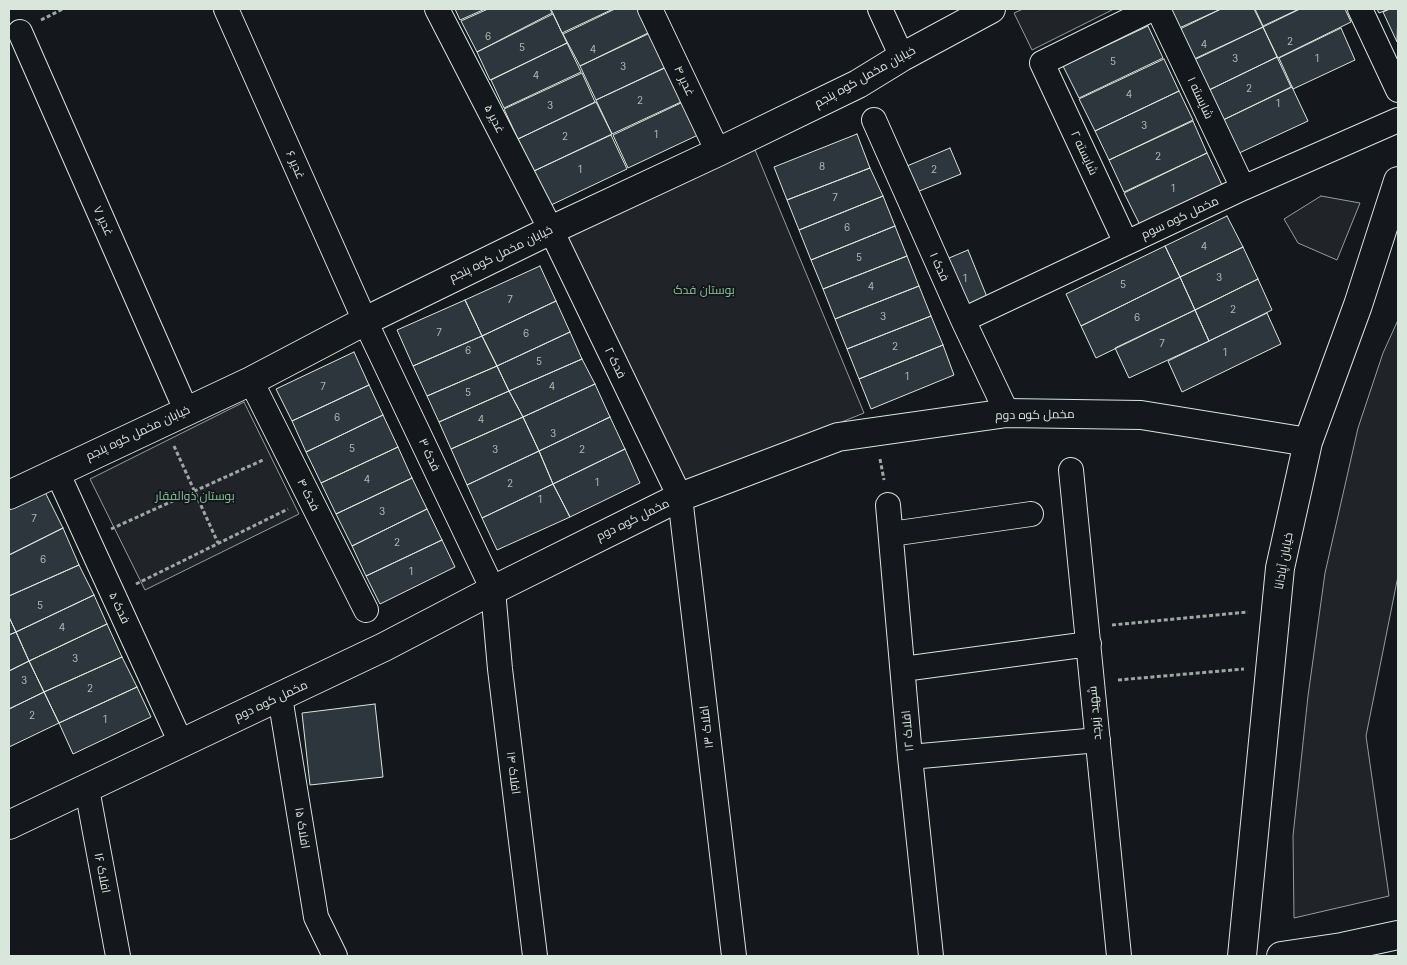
<!DOCTYPE html>
<meta charset="utf-8">
<style>
body{margin:0}
#map{position:relative;width:1407px;height:965px;overflow:hidden;background:#14181c;font-family:Inter,sans-serif}
canvas{display:block}
.frame{position:absolute;inset:0;border:10px solid #d8e6dc;pointer-events:none}
</style>
<div id="map">
<canvas width="1407" height="965"></canvas>
<div class="frame"></div>
</div>
<script>
const ctx = document.querySelector('canvas').getContext('2d');
ctx.lineJoin = 'round';
function paint(path, color) { ctx.fillStyle = color; ctx.fill(path, 'evenodd'); }
const shape = rows => new Path2D(rows.map(r => 'M' + r).join(''));
function stroke(path, color, width, dash) { ctx.strokeStyle = color; ctx.lineWidth = width; ctx.lineCap = dash ? 'butt' : 'round'; ctx.setLineDash(dash || []); ctx.stroke(path); }
function write(font, color, halo, rows, align = 'center') {
  ctx.font = font + ' Inter,Cairo,sans-serif'; ctx.lineWidth = 4; ctx.setLineDash([]); ctx.textBaseline = 'middle'; ctx.strokeStyle = halo; ctx.fillStyle = color; for (const [text, x, y, turn = 0] of rows) {
    ctx.save(); ctx.translate(x, y); ctx.rotate((+turn || 0) * Math.PI / 180); ctx.textAlign = isNaN(turn) ? turn : align; if (halo) ctx.strokeText(text, 0, 0); ctx.fillText(text, 0, 0); ctx.restore();
  }
}
const green = shape([
 [1023,9,1114,9,1032,50,1014,13,1023,9],
 [755,150,864,413,685,485,568,237,755,150],
 [1321,196,1360,203,1337,260,1298,243,1284,219,1321,196],
 [1398,320,1398,576,1366,736,1389,896,1294,918,1293,836,1308,696,1325,573,1358,428,1383,353,1398,320],
 [244,402,299,514,145,590,90,479,244,402]
]);
const building = shape([
 [455,9,485,9,460,20,455,9],
 [488,9,550,9,552,13,477,52,461,21,488,9],
 [551,9,613,9,562,33,551,9],
 [615,9,637,9,650,32,580,66,563,34,615,9],
 [1167,9,1221,9,1177,29,1167,9],
 [1221,9,1254,9,1263,27,1192,60,1178,30,1221,9],
 [1255,9,1299,9,1263,26,1255,9],
 [1300,9,1345,9,1351,22,1278,58,1263,27,1300,9],
 [1377,9,1389,9,1379,13,1377,9],
 [1390,9,1398,9,1397,42,1383,12,1390,9],
 [553,14,567,43,490,80,477,52,553,14],
 [1148,26,1163,58,1079,98,1063,66,1148,26],
 [1263,27,1277,57,1207,91,1192,61,1263,27],
 [1341,28,1355,60,1293,89,1279,58,1341,28],
 [650,33,666,67,596,100,580,66,650,33],
 [567,43,581,72,504,108,491,80,567,43],
 [1277,57,1291,87,1221,121,1207,91,1277,57],
 [1164,59,1179,91,1095,131,1079,99,1164,59],
 [667,67,683,101,612,134,596,100,667,67],
 [582,73,595,102,518,139,504,109,582,73],
 [1292,87,1308,121,1237,154,1221,121,1292,87],
 [1179,91,1193,120,1109,160,1095,131,1179,91],
 [596,102,612,134,534,171,518,139,596,102],
 [683,102,698,135,628,168,613,135,683,102],
 [1193,121,1207,153,1124,192,1109,160,1193,121],
 [857,134,870,168,787,200,774,167,857,134],
 [611,135,627,169,549,206,534,171,611,135],
 [950,148,961,174,917,192,907,166,950,148],
 [1207,153,1222,185,1140,225,1124,193,1207,153],
 [870,168,883,196,799,230,787,200,870,168],
 [883,196,895,226,811,260,799,230,883,196],
 [1227,216,1243,247,1180,277,1165,246,1227,216],
 [895,226,907,256,823,289,811,260,895,226],
 [1165,246,1180,277,1081,326,1066,294,1165,246],
 [1243,247,1258,279,1195,310,1180,277,1243,247],
 [968,250,987,297,962,307,942,261,968,250],
 [907,256,919,286,835,319,823,289,907,256],
 [540,266,556,301,482,336,465,300,540,266],
 [1180,277,1195,310,1096,358,1081,326,1180,277],
 [1258,279,1272,310,1209,341,1195,310,1258,279],
 [919,286,931,316,847,349,835,319,919,286],
 [465,300,482,336,413,366,397,330,465,300],
 [556,301,570,332,497,366,482,336,556,301],
 [1195,310,1209,341,1129,378,1115,348,1195,310],
 [1267,313,1281,344,1182,392,1168,361,1267,313],
 [931,316,943,345,859,379,847,349,931,316],
 [570,332,582,359,509,391,497,366,570,332],
 [482,336,497,366,427,396,413,366,482,336],
 [943,345,954,375,871,409,859,379,943,345],
 [354,352,369,385,292,421,276,389,354,352],
 [582,359,595,384,523,417,509,391,582,359],
 [497,366,509,391,439,422,427,396,497,366],
 [595,384,610,417,539,451,523,417,595,384],
 [369,385,383,415,306,452,292,421,369,385],
 [509,391,523,417,451,449,439,422,509,391],
 [383,415,398,447,321,483,306,452,383,415],
 [523,417,539,451,467,485,451,449,523,417],
 [610,417,625,449,553,484,539,451,610,417],
 [398,447,412,478,336,514,321,483,398,447],
 [625,449,640,483,570,517,553,484,625,449],
 [539,451,553,484,482,518,467,485,539,451],
 [412,478,427,509,352,546,336,514,412,478],
 [553,484,570,517,497,550,482,518,553,484],
 [45,492,63,528,9,555,9,510,45,492],
 [427,509,442,540,366,576,352,546,427,509],
 [63,528,79,565,9,596,9,555,63,528],
 [442,540,455,567,380,604,366,576,442,540],
 [79,565,94,595,16,632,9,617,9,596,79,565],
 [94,595,107,624,29,661,16,632,94,595],
 [9,617,16,632,9,635,9,617],
 [107,624,122,657,44,692,29,661,107,624],
 [16,632,29,661,9,671,9,635,16,632],
 [122,657,137,687,59,723,44,692,122,657],
 [29,661,44,692,9,709,9,671,29,661],
 [137,687,151,717,73,754,59,723,137,687],
 [44,692,59,723,9,747,9,709,44,692],
 [375,704,383,777,310,785,302,713,375,704]
]);
const path = shape([
 [41,20,63,9],
 [174,446,218,543],
 [880,459,884,480],
 [111,529,263,460],
 [136,584,288,509],
 [1112,625,1248,612],
 [1118,680,1244,669]
]);
const street = shape([
 [226,9,365,321,493,590,500,669,535,956],
 [437,9,551,230,680,497,734,956],
 [650,9,718,152],
 [880,9,902,57],
 [1158,9,1243,188],
 [1360,9,1398,90],
 [20,32,186,410],
 [874,120,963,320,1007,413],
 [1126,243,1042,63,1152,9],
 [963,320,1243,188,1398,120],
 [251,381,366,610],
 [1071,470,1119,956],
 [57,472,181,743],
 [888,505,910,757,931,956],
 [891,534,1031,514],
 [903,669,1089,644],
 [280,697,316,917,335,956],
 [910,757,1098,740],
 [87,789,118,956]
]);
const secondary = shape([
 [9,495,251,381,365,321,551,230,718,152,858,84,902,57,991,9],
 [9,825,384,647,493,590,680,497,838,437,1007,413,1141,415,1308,442],
 [1242,956,1280,568,1308,442,1358,305,1398,181],
 [1281,956,1342,947,1398,935]
]);
const numberNames = [
 ["6",488,37],
 ["2",1290,42],
 ["4",1204,45],
 ["5",522,48],
 ["4",593,50],
 ["3",1235,59],
 ["1",1317,59],
 ["5",1113,62],
 ["3",623,67],
 ["4",536,76],
 ["2",1249,89],
 ["4",1129,95],
 ["2",640,101],
 ["1",1278,104],
 ["3",550,106],
 ["3",1144,126],
 ["1",656,135],
 ["2",565,137],
 ["2",1158,157],
 ["8",822,167],
 ["1",580,170],
 ["2",934,170],
 ["1",1173,189],
 ["7",835,198],
 ["6",847,228],
 ["4",1204,247],
 ["5",859,258],
 ["3",1219,278],
 ["1",965,279],
 ["5",1123,285],
 ["4",871,287],
 ["7",510,300],
 ["2",1233,310],
 ["3",883,317],
 ["6",1137,318],
 ["7",439,333],
 ["6",526,334],
 ["7",1162,344],
 ["2",895,347],
 ["6",468,351],
 ["1",1225,353],
 ["5",539,362],
 ["1",907,377],
 ["7",323,387],
 ["4",552,387],
 ["5",468,393],
 ["6",337,418],
 ["4",481,420],
 ["3",553,434],
 ["5",352,449],
 ["3",495,450],
 ["2",582,450],
 ["4",367,480],
 ["1",597,483],
 ["2",510,484],
 ["1",540,500],
 ["3",382,512],
 ["7",34,519],
 ["2",397,543],
 ["6",43,560],
 ["1",411,572],
 ["5",40,606],
 ["4",62,628],
 ["3",75,659],
 ["3",24,681],
 ["2",90,689],
 ["2",32,716],
 ["1",105,720]
];
const streetNames = [
 ["خیابان مخمل کوه پنجم",865,77,-29],
 ["غدیر ۴",684,81,65],
 ["شایسته ۱",1200,98,65],
 ["غدیر ۵",494,119,63],
 ["شایسته ۲",1084,153,65],
 ["غدیر ۶",295,165,66],
 ["مخمل کوه سوم",1180,218,-25],
 ["غدیر ۷",103,221,66],
 ["خیابان مخمل کوه پنجم",501,254,-26],
 ["فدک ۱",939,267,66],
 ["فدک ۲",615,363,64],
 ["مخمل کوه دوم",1035,415,-1],
 ["خیابان مخمل کوه پنجم",138,433,-25],
 ["فدک ۳",429,455,65],
 ["فدک ۴",308,495,63],
 ["مخمل کوه دوم",633,520,-26],
 ["خیابان آپادانا",1284,561,-80],
 ["فدک ۵",119,608,65],
 ["مخمل کوه دوم",271,701,-25],
 ["شهید زبرجد",1095,713,-95],
 ["افلاک ۱۳",707,727,-97],
 ["افلاک ۱۲",908,731,-95],
 ["افلاک ۱۴",513,773,83],
 ["افلاک ۱۵",302,828,81],
 ["افلاک ۱۶",102,873,79]
];
const parkNames = [
 ["بوستان فدک",704,290],
 ["بوستان ذوالفقار",195,496]
];
paint(green, '#202428');
stroke(green, '#939e99', 1);
paint(building, '#2c363c');
stroke(building, '#d8e6dc', 1);
stroke(street, '#d8e6dc', 26);
stroke(secondary, '#d8e6dc', 30);
stroke(path, '#9da8a2', 3, [4, 2.5]);
stroke(street, '#14181c', 24);
stroke(secondary, '#14181c', 28);
write('10px', '#adbab4', null, numberNames);
write('12px', '#d8e6dc', '#14181c', streetNames);
write('12px', '#8ac095', '#14181c', parkNames);
</script>
